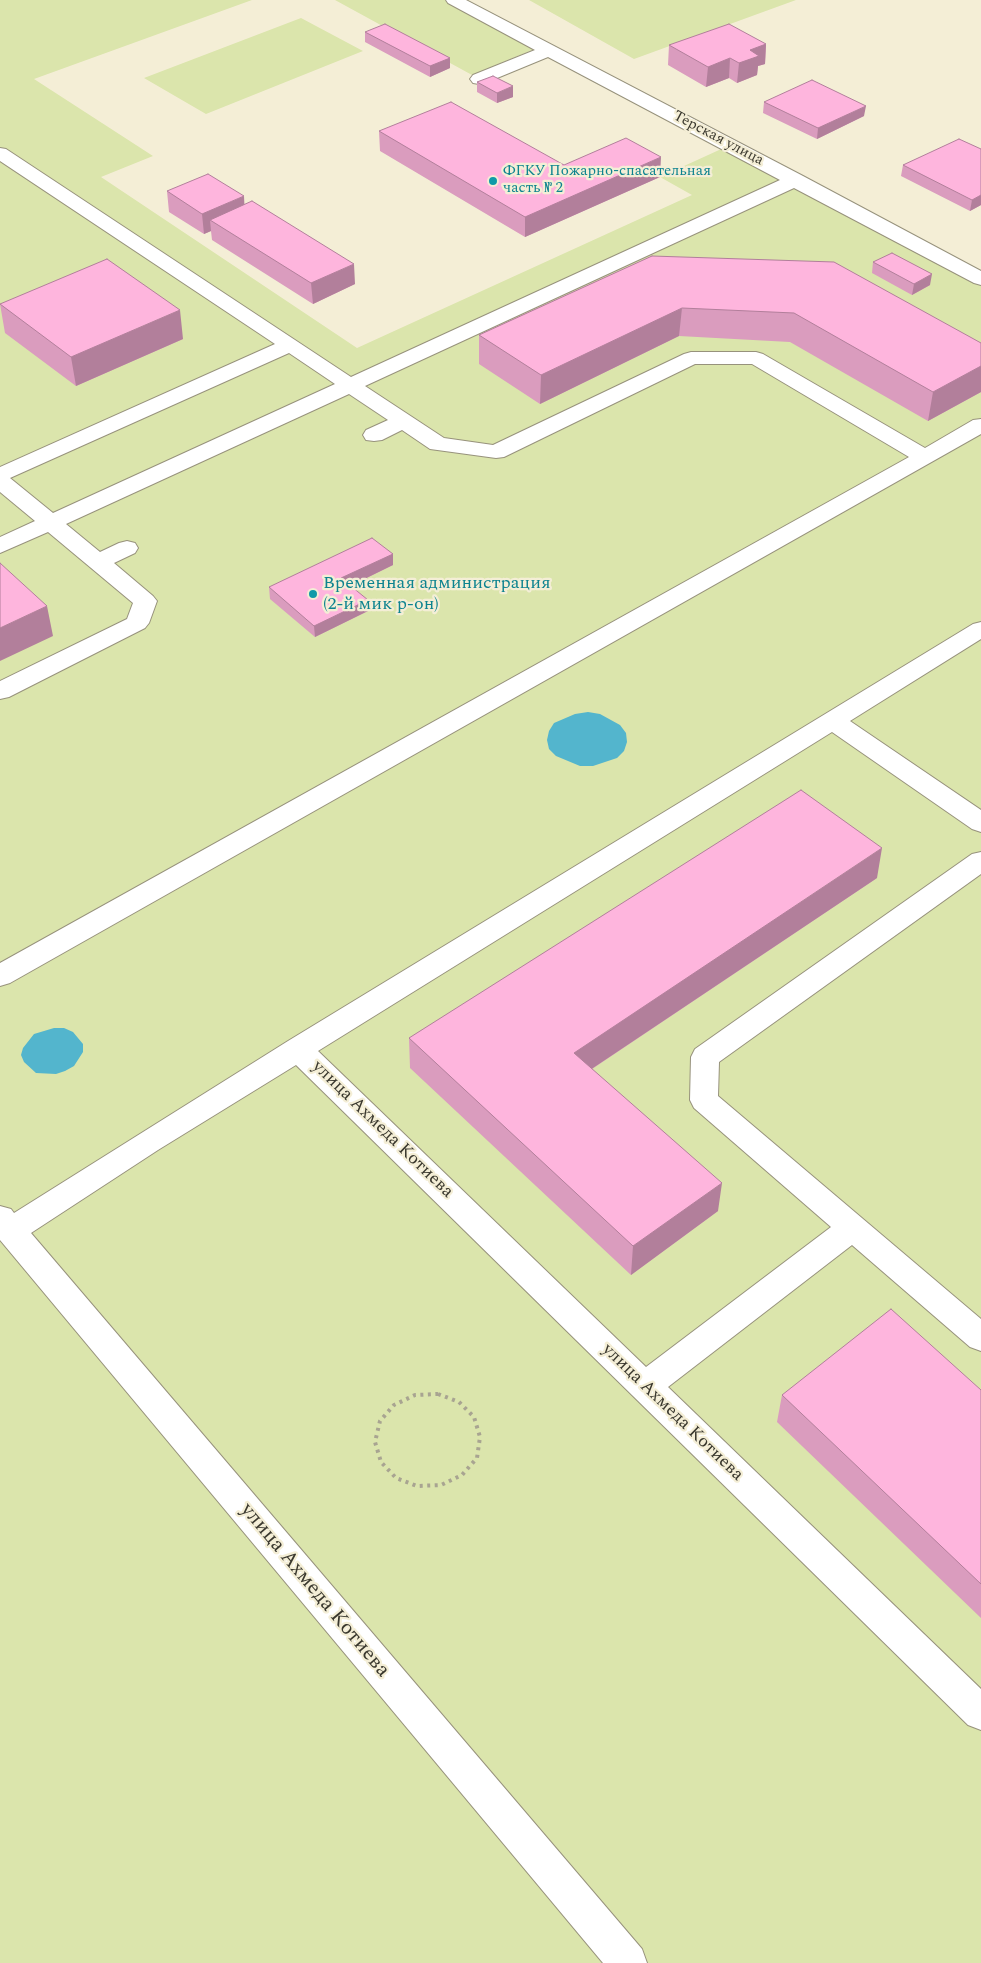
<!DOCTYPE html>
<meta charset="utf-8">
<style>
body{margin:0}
canvas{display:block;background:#f4eed6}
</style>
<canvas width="981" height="1963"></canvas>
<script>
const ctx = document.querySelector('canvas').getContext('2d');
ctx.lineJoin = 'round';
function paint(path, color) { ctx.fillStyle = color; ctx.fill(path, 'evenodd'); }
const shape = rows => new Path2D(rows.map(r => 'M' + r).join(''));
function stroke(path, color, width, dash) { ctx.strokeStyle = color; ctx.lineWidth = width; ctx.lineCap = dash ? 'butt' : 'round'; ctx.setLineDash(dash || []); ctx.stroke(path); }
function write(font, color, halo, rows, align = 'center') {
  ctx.font = font + ' Spectral,serif'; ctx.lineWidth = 4.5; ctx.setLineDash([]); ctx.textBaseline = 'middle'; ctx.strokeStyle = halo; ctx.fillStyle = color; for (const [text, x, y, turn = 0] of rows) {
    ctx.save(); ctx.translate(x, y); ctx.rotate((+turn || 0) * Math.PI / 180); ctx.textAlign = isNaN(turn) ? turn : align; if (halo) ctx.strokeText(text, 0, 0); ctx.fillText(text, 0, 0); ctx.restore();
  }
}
const green = shape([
 [0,0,252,0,34,79,153,156,101,177,357,348,692,195,660,177,730,145,981,279,981,1963,0,1963],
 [335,0,454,0,542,46,472,75],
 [529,0,796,0,634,59],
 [301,18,363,51,206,114,144,78]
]);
const water = shape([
 [588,712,600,714,620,725,626,733,627,742,624,751,617,758,593,766,580,766,556,756,549,749,547,740,549,731,554,723,575,714],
 [54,1028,64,1028,73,1032,83,1044,83,1052,74,1066,65,1071,56,1074,36,1073,24,1062,21,1055,23,1048,34,1034]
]);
const path = shape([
 [438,1394,459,1402,474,1417,480,1437,477,1458,462,1475,441,1485,417,1486,396,1478,381,1462,375,1442,380,1421,394,1405,415,1395,438,1394]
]);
const minor = shape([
 [446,0,466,0,803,176,981,271,981,285,974,283,794,188,365,386,444,438,493,445,684,354,691,352,756,352,763,354,925,448,973,420,981,419,981,434,10,983,0,986,0,963,909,457,752,364,695,364,504,457,496,458,430,449,402,430,382,440,374,441,366,440,363,435,366,430,388,420,349,394,66,524,100,552,119,543,127,541,135,543,138,548,135,553,114,563,153,596,157,601,149,623,145,628,9,697,0,699,0,681,127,619,133,603,48,532,0,553,0,537,35,521,0,492,0,467,275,344,0,161,0,148,6,149,351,377,780,180,548,57,485,83,479,84,473,83,470,79,473,75,535,50,448,3,446,0],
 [289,353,335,384,53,513,10,478,289,353],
 [981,622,981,639,850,721,981,810,981,832,972,829,832,732,318,1051,646,1367,831,1227,694,1108,690,1100,691,1057,695,1049,972,854,981,852,981,874,719,1062,718,1096,981,1319,981,1351,970,1347,852,1245,668,1387,981,1689,981,1730,968,1725,296,1065,158,1150,31,1233,642,1949,647,1963,603,1963,0,1240,0,1206,11,1209,14,1213,288,1041,973,624,981,622]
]);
const wall = shape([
 [365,32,450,58,450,68,430,77,365,42],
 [766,44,765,64,758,66,757,75,737,83,729,78,706,87,668,65,669,45],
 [477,82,513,97,497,103,477,92],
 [764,102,864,116,817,139,763,113],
 [379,131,564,165,660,177,525,237,380,151],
 [981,149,981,205,970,211,901,176,903,165],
 [167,191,244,205,355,284,313,304,212,240,211,231,204,234,169,212],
 [652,256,981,343,981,392,928,421,790,342,679,336,540,404,479,364,479,335],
 [873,262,930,285,912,295,872,273],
 [0,304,183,339,76,386,5,333],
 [393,554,393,565,350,586,368,611,315,637,270,599,269,587],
 [877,878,592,1069,718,1211,631,1275,410,1068,409,1038],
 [981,1390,981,1618,777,1422,782,1395]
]);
const shadedWall = shape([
 [766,44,765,64,758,66,757,75,737,83,739,63,750,50],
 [450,58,450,68,430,77,430,66],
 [730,58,729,78,706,87,708,67],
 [513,86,513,97,497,103,497,93],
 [866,106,864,116,817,139,818,128],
 [661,157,660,177,525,237,525,217],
 [981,195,981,205,970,211,972,200],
 [244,196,245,217,210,220,211,231,204,234,202,214],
 [354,264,355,284,313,304,311,283],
 [932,274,930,285,912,295,914,284],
 [682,308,679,336,540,404,541,375],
 [180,310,183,339,76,386,71,357],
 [981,366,981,392,928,421,933,392],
 [393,554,393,565,342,590,341,578],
 [368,600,368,611,315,637,314,626],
 [47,606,53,636,0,661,0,628],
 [882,848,877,878,572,1082,574,1053],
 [722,1183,718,1211,631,1275,633,1246]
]);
const building = shape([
 [385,24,450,58,430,66,365,32,385,24],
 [729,24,766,44,750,50,759,56,739,63,730,58,708,67,669,45,729,24],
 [493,76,513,86,497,93,477,82,493,76],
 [812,80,866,106,818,128,764,102,812,80],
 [451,102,564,165,626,138,661,157,525,217,379,131,451,102],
 [959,139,981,149,981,195,972,200,903,165,959,139],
 [208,174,244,196,202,214,167,191,208,174],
 [252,201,354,264,311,283,210,220,252,201],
 [892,253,932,274,914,284,873,262,892,253],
 [652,256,834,262,981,343,981,366,933,392,794,313,682,308,541,375,479,335,652,256],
 [107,259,180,310,71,357,0,304,107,259],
 [372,538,393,554,341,578,368,600,314,626,269,587,372,538],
 [0,563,47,606,0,628,0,563],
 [801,790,882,848,574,1053,722,1183,633,1246,409,1038,801,790],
 [891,1309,981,1390,981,1584,782,1395,891,1309]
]);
const markers = [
 [493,181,5,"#0f9aa8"],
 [313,594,5,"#0f9aa8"]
];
const farStreetnames = [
 ["Терская улица",718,139,28]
];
const farCulturenames = [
 ["ФГКУ Пожарно-спасательная",503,172],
 ["часть № 2",503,189]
];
const cultureNames = [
 ["Временная администрация",323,584],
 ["(2-й мик р-он)",323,605]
];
const streetNames = [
 ["улица Ахмеда Котиева",382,1130,44],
 ["улица Ахмеда Котиева",672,1413,44]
];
const nearStreetnames = [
 ["улица Ахмеда Котиева",314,1591,50]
];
paint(green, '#dbe5ac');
paint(water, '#53b5cd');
stroke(minor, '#97927c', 2);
stroke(path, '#a8a491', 4, [3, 4.5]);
paint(minor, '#fff');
paint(wall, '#da9cbe');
paint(shadedWall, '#b27f9b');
paint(building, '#feb5dd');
stroke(building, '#b27f9b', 1);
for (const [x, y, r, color] of markers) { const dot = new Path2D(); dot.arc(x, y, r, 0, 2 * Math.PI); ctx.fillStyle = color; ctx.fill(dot); stroke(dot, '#f4eed6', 2); }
write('15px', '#3a382e', '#f4eed6', farStreetnames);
write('15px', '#0d838f', '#f4eed6', farCulturenames, 'left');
write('18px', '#0d838f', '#f4eed6', cultureNames, 'left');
write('18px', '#3a382e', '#f4eed6', streetNames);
write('21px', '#3a382e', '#f4eed6', nearStreetnames);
</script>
